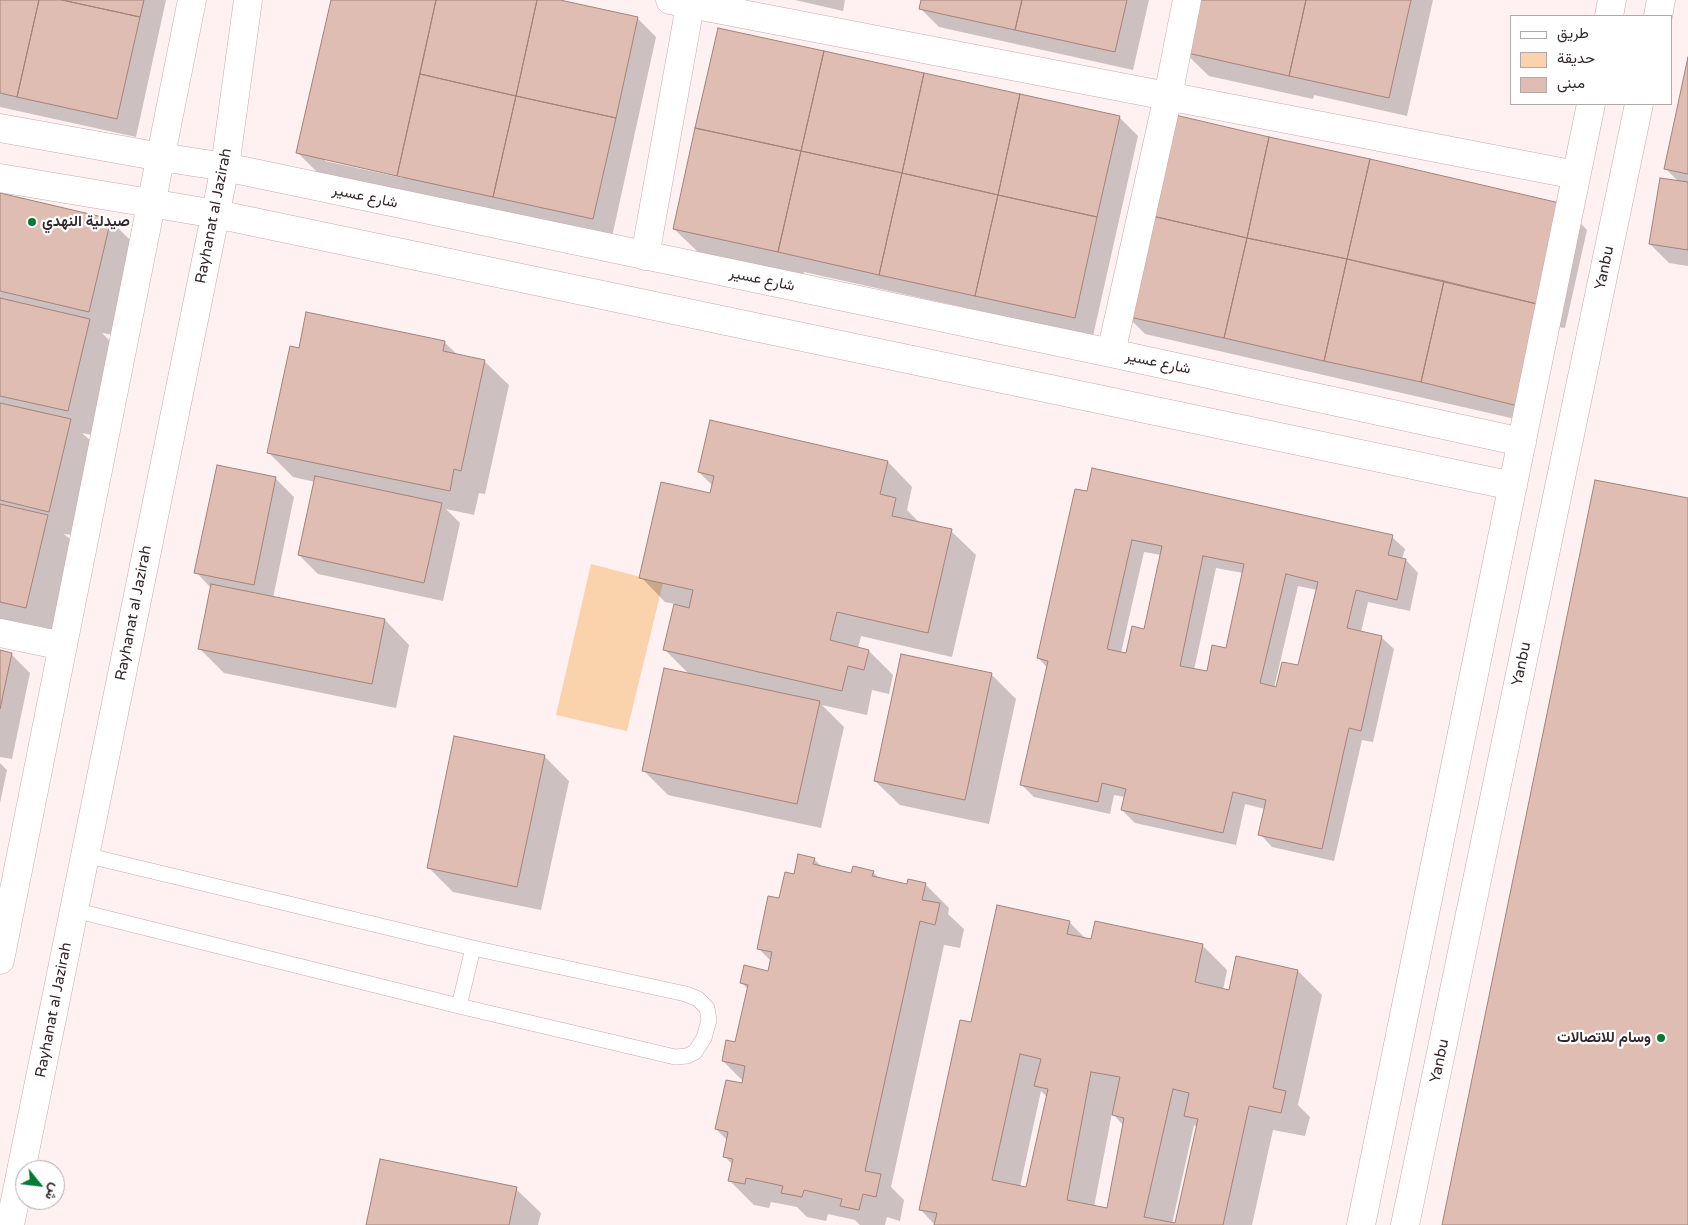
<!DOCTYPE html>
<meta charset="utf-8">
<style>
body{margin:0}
#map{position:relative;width:1688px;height:1225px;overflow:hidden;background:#fff0f2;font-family:"Varela Round",Vazirmatn,sans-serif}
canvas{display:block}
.legend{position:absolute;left:1510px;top:15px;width:162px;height:90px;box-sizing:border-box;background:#fff;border:1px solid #afa9aa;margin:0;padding:6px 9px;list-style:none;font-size:15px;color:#36282a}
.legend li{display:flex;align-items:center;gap:10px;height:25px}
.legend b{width:25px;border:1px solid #afa9aa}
.north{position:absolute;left:15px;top:1160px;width:50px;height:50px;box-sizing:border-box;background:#fff;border:1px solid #afa9aa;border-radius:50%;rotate:119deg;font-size:14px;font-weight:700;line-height:20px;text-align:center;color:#36282a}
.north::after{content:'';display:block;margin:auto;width:18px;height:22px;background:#017b33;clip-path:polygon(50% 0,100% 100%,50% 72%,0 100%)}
</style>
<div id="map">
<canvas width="1688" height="1225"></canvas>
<ul class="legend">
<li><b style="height:6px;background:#fff"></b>طريق</li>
<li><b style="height:14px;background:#fad2ac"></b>حديقة</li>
<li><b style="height:14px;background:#dfbdb3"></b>مبنى</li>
</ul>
<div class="north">ش</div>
</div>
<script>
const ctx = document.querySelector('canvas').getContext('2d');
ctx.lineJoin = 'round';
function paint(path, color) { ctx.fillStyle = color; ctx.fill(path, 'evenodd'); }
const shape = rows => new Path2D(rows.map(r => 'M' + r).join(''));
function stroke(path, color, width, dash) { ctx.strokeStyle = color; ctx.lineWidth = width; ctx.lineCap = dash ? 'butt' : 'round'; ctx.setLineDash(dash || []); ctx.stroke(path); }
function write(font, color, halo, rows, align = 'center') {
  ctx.font = font + ' "Varela Round",Vazirmatn,sans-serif'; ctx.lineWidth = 4.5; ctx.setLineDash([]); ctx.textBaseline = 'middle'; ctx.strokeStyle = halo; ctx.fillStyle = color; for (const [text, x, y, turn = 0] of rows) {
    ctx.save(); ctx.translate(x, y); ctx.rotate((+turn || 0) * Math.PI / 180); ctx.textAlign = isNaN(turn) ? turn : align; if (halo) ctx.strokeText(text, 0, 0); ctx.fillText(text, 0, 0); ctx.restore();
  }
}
const green = shape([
 [591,564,663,583,627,731,556,715]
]);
const shadow = shape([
 [0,0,166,0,136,137,0,107],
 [332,0,554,0,637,18,656,37,612,237,322,177,298,153],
 [325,158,403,176,403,178,325,161],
 [795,0,845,0,843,11],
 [922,0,1149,0,1133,70,939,27,920,8],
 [1196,0,1433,0,1407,116,1314,95,1313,99,1209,76,1184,52],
 [1688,63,1688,266,1669,263,1650,244,1679,182,1666,169],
 [1119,117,1138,136,1093,336,804,272,803,276,699,253,674,229],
 [0,195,110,220,135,245,114,335,102,333,114,345,92,435,82,433,95,445,73,535,64,534,72,541,51,632,0,620],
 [1563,205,1587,230,1565,328,1558,327,1537,424,1145,334,1127,316],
 [445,343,458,355,484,361,509,385,485,494,479,493,474,515,446,509,460,523,443,601,318,574,299,555,315,482,293,477,269,453,300,349],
 [711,421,888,462,912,487,907,510,920,523,951,531,976,555,952,657,861,636,858,648,869,651,893,675,889,694,872,690,867,715,822,705,844,727,821,828,668,795,643,770,689,674,665,650,675,604,665,602,641,577,711,495,713,486,699,472],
 [275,478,294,497,273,598,385,620,409,645,396,708,224,673,199,648,211,588,196,572],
 [1076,490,1392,537,1405,549,1402,559,1406,560,1418,573,1410,611,1368,602,1361,632,1381,637,1394,649,1373,742,1362,740,1334,861,1272,847,1260,834,1265,809,1245,804,1236,845,1135,823,1122,810,1125,797,1114,795,1110,814,1034,797,1021,784,1047,667,1038,658],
 [1144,552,1161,555,1145,630,1127,655,1121,653],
 [1216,568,1243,573,1227,650,1208,673,1194,670],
 [1298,586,1317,590,1299,667,1277,688,1274,688],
 [0,652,11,654,30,673,12,759,0,757],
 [991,674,1016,699,989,824,900,805,875,781],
 [544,756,569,781,541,910,453,892,428,867],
 [0,763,7,770,0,803],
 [814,859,823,868,852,874,873,872,880,879,908,885,925,884,949,908,948,914,964,929,960,948,944,945,891,1187,904,1200,900,1221,887,1217,885,1225,860,1225,855,1220,828,1214,826,1221,807,1217,797,1207,771,1202,769,1208,754,1205,729,1180,733,1165,724,1156,728,1141,716,1129,743,1081,723,1061,736,1044,748,989,742,983,769,972,772,962,758,948,780,900,795,875],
 [1069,922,1086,939,1202,945,1227,970,1223,990,1229,991,1298,971,1322,995,1298,1105,1310,1117,1305,1136,1273,1130,1252,1225,935,1225,920,1209,972,1024],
 [1041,1091,1047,1097,1027,1189,1020,1187],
 [1112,1113,1123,1125,1108,1209,1094,1207],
 [1194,1125,1198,1128,1176,1225,1172,1224],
 [516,1189,541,1213,538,1225,368,1225]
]);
const building = shape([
 [0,0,39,0,17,97,0,93,0,0],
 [39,0,62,0,140,17,117,119,17,97,39,0],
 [62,0,144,0,140,17,62,0],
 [331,0,436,0,397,176,296,153,331,0],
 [436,0,537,0,516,96,420,74,436,0],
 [537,0,560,0,638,17,616,118,516,96,537,0],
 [921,0,1022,0,1015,30,919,9,921,0],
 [1022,0,1127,0,1115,52,1015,30,1022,0],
 [1195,0,1306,0,1289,76,1183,52,1195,0],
 [1306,0,1411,0,1389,98,1289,76,1306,0],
 [718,28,824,51,801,151,695,128,718,28],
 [824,51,924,73,902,173,801,151,824,51],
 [1688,57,1688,174,1664,169,1688,57],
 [924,73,1020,94,998,195,902,173,924,73],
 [420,74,516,96,493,197,397,176,420,74],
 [1020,94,1120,116,1097,217,998,195,1020,94],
 [516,96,616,118,593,219,493,197,516,96],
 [1171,114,1269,137,1247,238,1148,215,1171,114],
 [695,128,801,151,778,252,673,229,695,128],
 [1269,137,1370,159,1347,259,1247,238,1269,137],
 [801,151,902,173,879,275,778,252,801,151],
 [1370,159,1564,204,1541,305,1347,259,1370,159],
 [902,173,998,195,975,296,879,275,902,173],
 [1660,178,1688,182,1688,250,1649,244,1660,178],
 [0,193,111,219,89,312,0,291,0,193],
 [998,195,1097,217,1075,318,975,296,998,195],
 [1148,215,1247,238,1224,338,1125,316,1148,215],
 [1247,238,1347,259,1324,361,1224,338,1247,238],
 [1347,259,1444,281,1421,382,1324,361,1347,259],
 [1444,281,1541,305,1518,406,1421,382,1444,281],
 [0,298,90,319,68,411,0,396,0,298],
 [306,312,445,341,443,351,485,360,461,471,454,469,450,491,267,453,290,346,299,348,306,312],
 [0,403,71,419,49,512,0,500,0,403],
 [710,420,888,461,880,494,896,498,892,516,952,529,928,633,837,612,830,640,869,650,864,670,848,666,842,691,663,650,674,604,689,608,693,590,639,578,661,482,710,493,714,476,698,472,710,420],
 [217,465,276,477,254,585,194,573,217,465],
 [1092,468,1393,535,1388,555,1406,559,1397,600,1356,590,1347,628,1382,636,1361,731,1349,728,1322,849,1258,835,1266,800,1233,792,1223,833,1121,810,1126,789,1102,783,1098,802,1020,785,1048,661,1037,658,1075,489,1087,491,1092,468],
 [1132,540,1162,546,1144,629,1132,626,1126,653,1107,649,1132,540],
 [1203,556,1244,564,1226,648,1212,645,1207,671,1180,666,1203,556],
 [1286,574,1318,582,1298,665,1282,662,1276,687,1260,683,1286,574],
 [315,476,442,503,424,583,298,555,315,476],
 [1595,480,1688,498,1688,1225,1442,1225,1595,480],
 [0,504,48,515,26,608,0,602,0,504],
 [211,584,385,619,372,684,198,649,211,584],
 [0,650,12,653,0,709,0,650],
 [901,654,992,673,965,800,874,781,901,654],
 [664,668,820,701,797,804,642,771,664,668],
 [454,736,545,755,517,887,427,868,454,736],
 [798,854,815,858,813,864,851,873,853,866,874,871,872,876,907,884,908,879,926,883,922,900,940,903,935,925,920,921,865,1171,881,1174,876,1197,863,1194,859,1210,840,1206,842,1199,804,1190,802,1197,781,1193,783,1186,746,1178,745,1184,728,1181,733,1159,723,1157,728,1132,715,1129,726,1080,742,1083,745,1066,722,1061,726,1040,735,1042,748,985,740,983,744,965,768,971,772,952,757,949,768,896,779,898,785,872,794,874,798,854],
 [997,905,1070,921,1067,934,1091,939,1095,921,1203,944,1195,982,1229,990,1236,956,1298,970,1273,1088,1286,1091,1281,1113,1249,1106,1223,1225,934,1225,937,1213,919,1210,960,1020,971,1022,997,905],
 [1020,1054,1041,1059,1034,1086,1048,1089,1026,1187,992,1180,1020,1054],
 [1091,1072,1120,1077,1112,1115,1124,1118,1107,1208,1067,1200,1091,1072],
 [1173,1089,1189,1093,1184,1116,1198,1119,1175,1223,1144,1217,1173,1089],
 [380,1159,517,1187,509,1225,366,1225,380,1159]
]);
const service = shape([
 [74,910,459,1006,675,1057,687,1056,695,1052,704,1038,709,1020,707,1008,698,999,686,994,473,948,85,855],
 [459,1006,473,948]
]);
const minor = shape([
 [670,0,1576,175],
 [1609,16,1612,0],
 [1658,16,1661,0],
 [0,128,161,157,225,167,1111,353,1522,442],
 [0,178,216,214,1513,486],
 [645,256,691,0],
 [1111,353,1168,96,1187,0],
 [0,633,63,646],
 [0,960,192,0],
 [10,1225,225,167,248,0],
 [1361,1225,1591,104],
 [1405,1225,1639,104]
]);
const markers = [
 [32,222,5,"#017b33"],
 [1661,1038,5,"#017b33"]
];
const streetNames = [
 ["شارع عسير",365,197,12],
 ["Rayhanat al Jazirah",214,216,-79],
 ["Yanbu",1605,268,-78],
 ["شارع عسير",762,280,12],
 ["شارع عسير",1158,363,12],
 ["Rayhanat al Jazirah",134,613,-79],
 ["Yanbu",1522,664,-78],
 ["Rayhanat al Jazirah",54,1010,-79],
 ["Yanbu",1440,1061,-78]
];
const poiNames = [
 ["صيدلية النهدي",42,222],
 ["وسام للاتصالات",1651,1038,"right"]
];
paint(green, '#fad2ac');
paint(shadow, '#0003');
paint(building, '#dfbdb3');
stroke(building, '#a38379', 1);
stroke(service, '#cca8ad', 16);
stroke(minor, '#cca8ad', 29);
stroke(service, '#fff', 15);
stroke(minor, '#fff', 28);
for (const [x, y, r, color] of markers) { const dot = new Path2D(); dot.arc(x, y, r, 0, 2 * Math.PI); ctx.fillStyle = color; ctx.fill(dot); stroke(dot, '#fff', 2); }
write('15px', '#36282a', '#fff', streetNames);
write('bold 15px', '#36282a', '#fff', poiNames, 'left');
</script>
